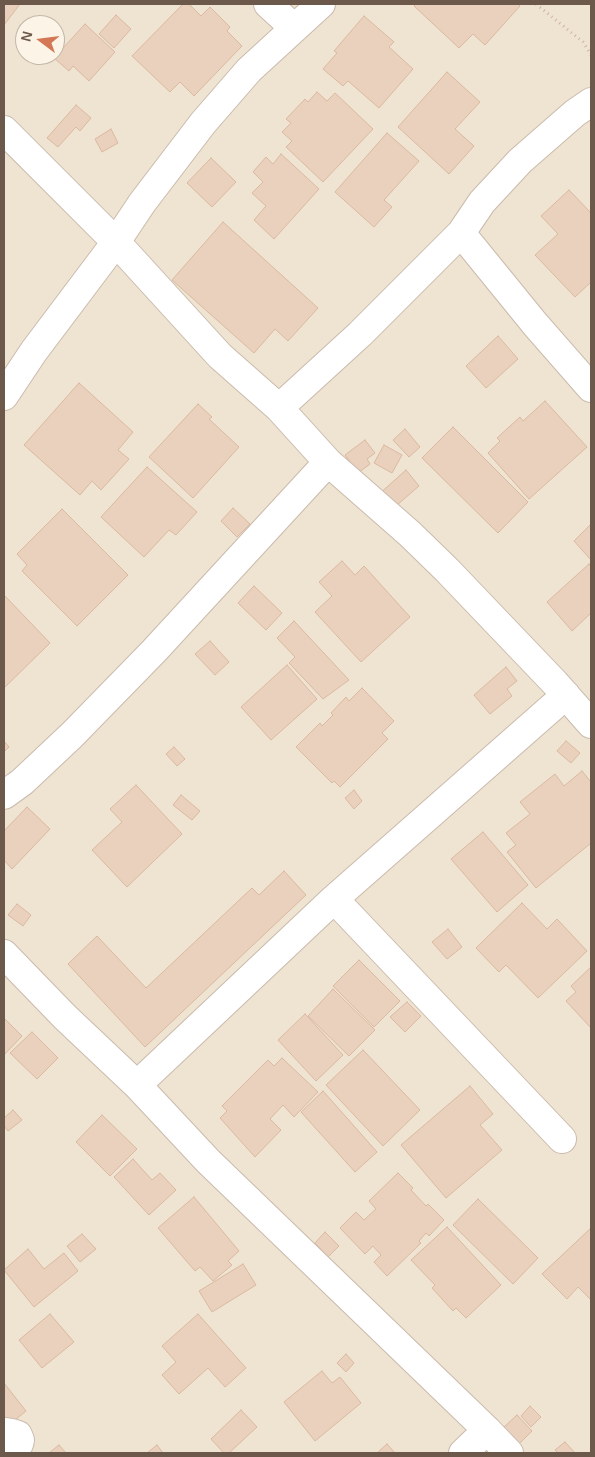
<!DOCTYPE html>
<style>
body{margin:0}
#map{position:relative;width:595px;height:1457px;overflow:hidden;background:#f8f1e2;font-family:Arial,sans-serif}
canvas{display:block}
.frame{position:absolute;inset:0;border:5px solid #6d594c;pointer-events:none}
.north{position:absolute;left:15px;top:15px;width:50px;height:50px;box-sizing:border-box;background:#fcf5e7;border:1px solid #c3b7a9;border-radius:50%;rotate:285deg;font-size:14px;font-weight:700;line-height:20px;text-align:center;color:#6d594c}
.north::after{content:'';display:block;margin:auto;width:18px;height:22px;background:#d47756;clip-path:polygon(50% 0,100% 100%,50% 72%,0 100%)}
</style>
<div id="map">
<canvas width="595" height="1457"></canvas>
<div class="frame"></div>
<div class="north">N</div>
</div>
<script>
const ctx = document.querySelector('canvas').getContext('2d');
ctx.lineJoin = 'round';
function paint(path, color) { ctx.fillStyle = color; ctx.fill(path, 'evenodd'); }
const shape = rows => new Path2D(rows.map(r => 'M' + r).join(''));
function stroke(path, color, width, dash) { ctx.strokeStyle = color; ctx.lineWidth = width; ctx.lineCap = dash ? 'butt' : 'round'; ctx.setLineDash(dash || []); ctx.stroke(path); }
const residential = shape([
 [4,4,591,4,591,1453,4,1453],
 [25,25,55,25,55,55,25,55]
]);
const building = shape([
 [4,4,20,4,4,25,4,4],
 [183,4,189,4,201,16,210,7,230,27,227,31,242,46,194,96,180,82,170,92,132,56,183,4],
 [416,4,518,4,520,6,485,45,473,34,459,48,414,6,416,4],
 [116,15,131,29,114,48,99,34,116,15],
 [364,16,394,42,389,47,413,69,379,108,348,81,343,86,323,69,337,53,334,51,364,16],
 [85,24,115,52,89,81,73,66,69,71,54,58,85,24],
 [447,72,480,102,455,129,474,146,449,174,398,127,447,72],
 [317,92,327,101,335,93,373,129,323,182,286,147,292,141,282,132,291,123,286,119,305,99,308,102,317,92],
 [76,105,91,118,80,131,76,127,58,147,47,138,76,105],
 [111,129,118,143,102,152,95,139,111,129],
 [387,133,419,161,384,200,392,207,374,227,335,192,387,133],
 [281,154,319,189,274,239,254,220,266,206,252,193,263,182,253,172,266,157,273,164,281,154],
 [211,158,236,182,212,207,187,183,211,158],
 [569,190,591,213,591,282,575,297,535,255,558,234,541,216,569,190],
 [223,222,318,308,288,341,275,329,254,353,172,280,223,222],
 [498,336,518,359,486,388,466,366,498,336],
 [79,383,133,432,118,450,129,459,101,490,92,481,80,495,24,445,79,383],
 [545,401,587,447,529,499,488,453,500,441,497,438,520,417,523,421,545,401],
 [198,404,212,417,209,419,239,447,193,498,149,457,198,404],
 [453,427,528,502,498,533,422,458,453,427],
 [405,429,420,447,409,457,393,440,405,429],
 [365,440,375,453,367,459,370,464,358,473,345,455,365,440],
 [384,445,402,455,392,473,374,463,384,445],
 [147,467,197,512,176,535,169,530,144,557,101,517,147,467],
 [406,470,419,486,390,511,377,496,406,470],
 [233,508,250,524,237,537,221,521,233,508],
 [62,509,128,575,77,626,22,571,27,565,17,554,62,509],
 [591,524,591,560,574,541,591,524],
 [342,561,355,575,364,566,410,617,361,662,315,612,332,596,319,582,342,561],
 [589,564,591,567,591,613,572,631,547,602,589,564],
 [254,586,282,613,266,630,238,603,254,586],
 [4,595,50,643,4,688,4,595],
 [294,621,349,680,323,699,289,663,295,657,277,638,294,621],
 [210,641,229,662,215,675,195,654,210,641],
 [287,665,317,699,271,740,241,707,287,665],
 [506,667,517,681,507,689,512,696,490,714,474,695,506,667],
 [362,688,394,721,382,733,388,739,340,787,334,781,332,783,296,747,320,723,322,726,333,715,331,713,346,697,349,701,362,688],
 [4,741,9,747,4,752,4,741],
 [566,741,580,753,571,763,557,751,566,741],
 [174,747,185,759,177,766,166,754,174,747],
 [582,771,591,782,591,843,536,888,507,852,516,845,506,833,530,814,520,802,555,774,564,786,582,771],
 [136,785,182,834,127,887,92,850,122,822,110,809,136,785],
 [354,790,362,801,354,809,345,798,354,790],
 [181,795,200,811,192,820,173,805,181,795],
 [27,807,50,829,12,869,4,860,4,831,27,807],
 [483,832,528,885,497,912,451,859,483,832],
 [284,871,306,895,145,1047,68,964,97,936,146,988,252,888,259,895,284,871],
 [522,903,547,929,557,919,587,951,538,998,506,965,499,972,476,948,522,903],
 [17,904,31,915,23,926,8,915,17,904],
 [448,929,462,947,447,959,432,942,448,929],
 [359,960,400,1001,374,1027,333,986,359,960],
 [591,967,591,1028,566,1001,576,992,571,986,591,967],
 [333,989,375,1030,349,1056,308,1016,333,989],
 [407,1002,421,1016,405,1032,390,1017,407,1002],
 [305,1014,343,1055,316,1081,278,1040,305,1014],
 [4,1018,22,1036,4,1055,4,1018],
 [32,1032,58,1058,37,1079,10,1053,32,1032],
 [363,1050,420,1110,383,1146,326,1085,363,1050],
 [282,1058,318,1092,294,1117,283,1105,270,1119,281,1130,255,1157,220,1118,227,1111,222,1106,268,1060,274,1066,282,1058],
 [470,1086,493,1114,480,1125,502,1150,446,1198,401,1145,470,1086],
 [323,1091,377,1152,355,1172,301,1112,323,1091],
 [13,1110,22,1120,8,1131,4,1126,4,1118,13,1110],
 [102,1115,137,1149,110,1176,76,1142,102,1115],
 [133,1159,152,1180,160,1173,176,1190,149,1215,114,1177,133,1159],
 [398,1173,413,1188,411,1190,426,1206,428,1204,444,1220,429,1236,426,1233,419,1241,421,1243,387,1276,374,1262,381,1255,373,1246,365,1254,340,1228,356,1212,364,1220,376,1209,369,1201,398,1173],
 [194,1197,239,1251,228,1261,232,1265,213,1281,200,1267,195,1271,158,1228,194,1197],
 [478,1199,538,1258,513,1284,453,1225,478,1199],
 [447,1227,501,1285,466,1318,456,1308,453,1311,432,1288,435,1285,411,1260,447,1227],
 [591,1228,591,1300,578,1287,567,1299,542,1274,591,1228],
 [325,1232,339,1246,328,1257,315,1243,325,1232],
 [82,1234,96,1249,80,1262,67,1246,82,1234],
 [28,1249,44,1269,64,1253,78,1271,34,1307,4,1270,28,1249],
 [243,1264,256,1285,212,1312,199,1291,243,1264],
 [50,1314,74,1342,42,1368,19,1340,50,1314],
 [198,1314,246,1368,225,1387,208,1368,179,1394,162,1375,176,1362,162,1346,198,1314],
 [346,1354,354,1363,346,1372,337,1363,346,1354],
 [322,1371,332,1383,340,1377,361,1403,315,1441,284,1402,322,1371],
 [4,1383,26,1411,4,1429,4,1383],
 [530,1406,541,1417,531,1427,521,1416,530,1406],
 [241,1410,257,1427,229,1453,224,1453,211,1439,241,1410],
 [517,1415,532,1431,518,1445,503,1428,517,1415],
 [565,1442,575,1453,558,1453,555,1450,565,1442],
 [387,1444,395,1453,377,1453,387,1444],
 [59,1445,66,1453,49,1453,59,1445],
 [157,1445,163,1453,147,1453,157,1445]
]);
const path = shape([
 [536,4,583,42,591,55]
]);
const minor = shape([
 [268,4,294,28],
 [4,130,116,242,220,356,279,408,328,462,410,534,447,570,555,683,591,724],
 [461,233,535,324,591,388],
 [4,396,34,351,116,242,142,203,203,123,249,70,321,4],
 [279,408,360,334,461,233,482,202,520,161,575,113,591,102],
 [4,795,22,782,72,735,154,651,328,462],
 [334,899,562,1139],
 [4,954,65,1017,137,1085,208,1161,487,1430,509,1453],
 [137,1085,334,899,566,695],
 [4,1433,6,1432,12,1433,18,1435,20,1440,19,1444,10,1453],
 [463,1453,487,1430]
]);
paint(residential, '#efe3d1');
paint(building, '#ead1bd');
stroke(building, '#dbb9a0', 1);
stroke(minor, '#cabbad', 30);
stroke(path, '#ceb4a1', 3, [1, 4]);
stroke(minor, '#fff', 28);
</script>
